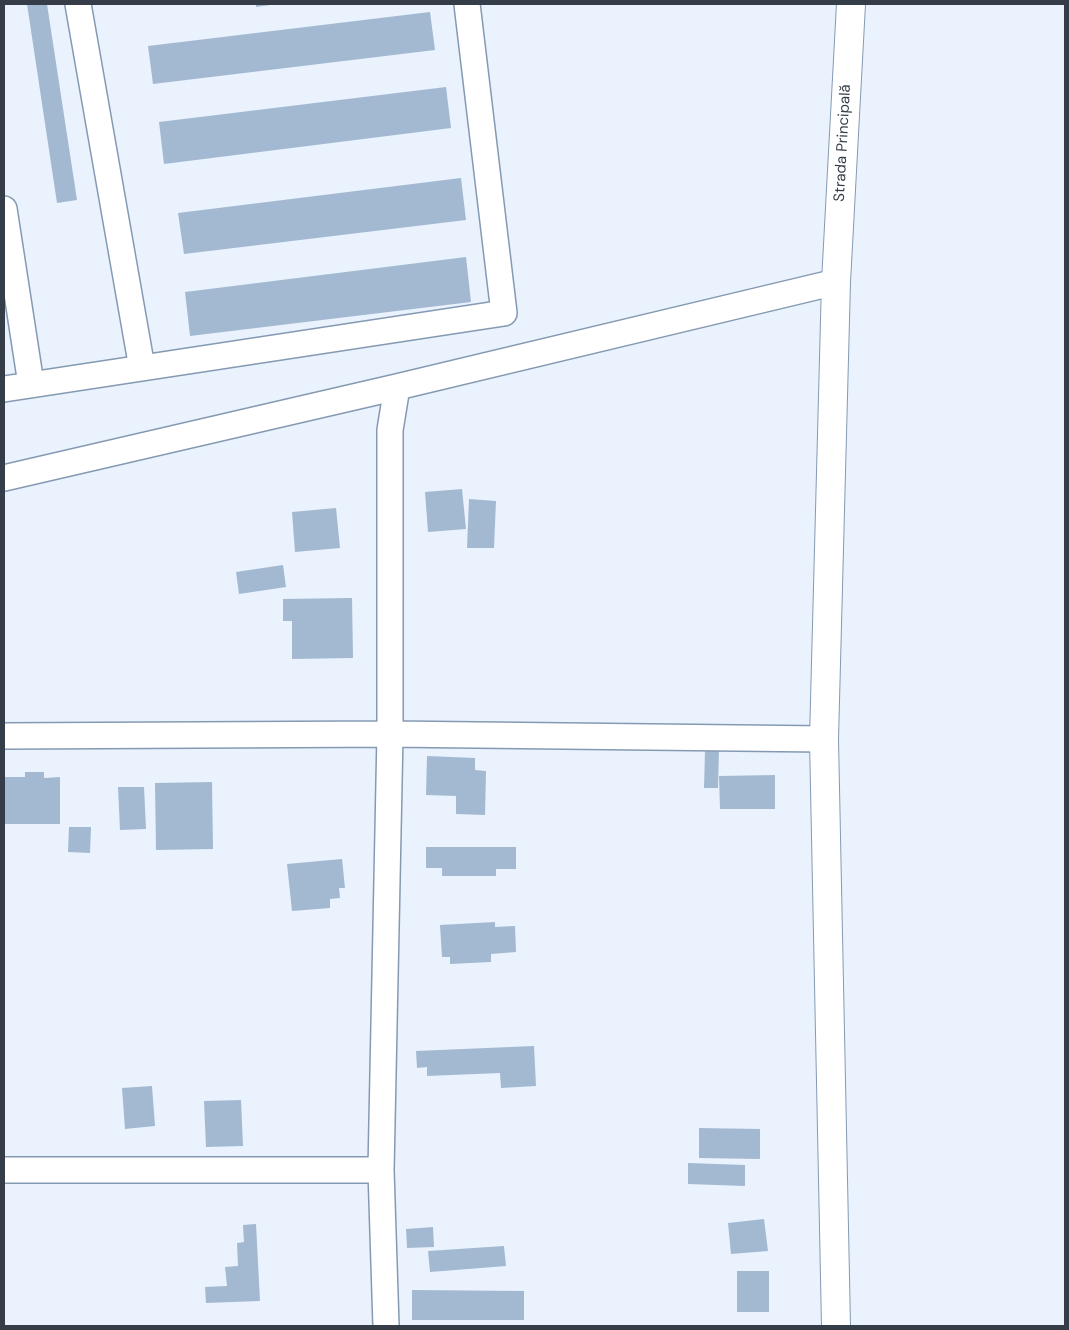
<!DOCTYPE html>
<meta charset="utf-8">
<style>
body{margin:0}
#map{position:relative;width:1069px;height:1330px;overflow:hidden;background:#e9f2fd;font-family:"DM Sans",sans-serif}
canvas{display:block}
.frame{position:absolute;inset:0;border:5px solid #353e48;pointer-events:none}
</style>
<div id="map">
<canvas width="1069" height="1330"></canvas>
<div class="frame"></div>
</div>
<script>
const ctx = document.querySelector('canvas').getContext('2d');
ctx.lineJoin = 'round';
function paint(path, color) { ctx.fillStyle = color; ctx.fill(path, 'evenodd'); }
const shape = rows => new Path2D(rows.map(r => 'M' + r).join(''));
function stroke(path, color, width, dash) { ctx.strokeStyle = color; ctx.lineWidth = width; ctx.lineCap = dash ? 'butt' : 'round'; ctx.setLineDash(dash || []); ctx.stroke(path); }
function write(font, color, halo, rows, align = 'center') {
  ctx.font = font + ' "DM Sans",sans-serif'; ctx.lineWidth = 5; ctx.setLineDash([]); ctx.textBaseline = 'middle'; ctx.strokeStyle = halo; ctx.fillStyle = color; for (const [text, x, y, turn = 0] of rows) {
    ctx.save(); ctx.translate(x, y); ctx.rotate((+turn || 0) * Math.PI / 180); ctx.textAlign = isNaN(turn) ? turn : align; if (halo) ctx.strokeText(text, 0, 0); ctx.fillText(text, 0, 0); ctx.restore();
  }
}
const building = shape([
 [27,4,47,4,77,200,57,203],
 [256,4,270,4,270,5,256,7],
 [430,12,435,50,153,84,148,46],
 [446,87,451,128,164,164,159,122],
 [461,178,466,220,184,254,178,213],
 [466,257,471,302,190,336,185,292],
 [462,489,466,529,428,532,425,492],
 [469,499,496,501,494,548,467,548],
 [336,508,340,548,295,552,292,512],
 [283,565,286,587,239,594,236,572],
 [352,598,353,658,292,659,292,621,283,621,283,599],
 [705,750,719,750,718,788,704,788],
 [427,756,475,758,475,770,486,771,485,815,456,814,456,796,426,795],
 [25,772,44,772,44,778,60,777,60,824,4,824,5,777,25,777],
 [775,775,775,809,720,809,719,776],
 [212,782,213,849,156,850,155,783],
 [118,787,144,787,146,829,120,830],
 [69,827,91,827,90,853,68,852],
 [426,847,516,847,516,869,496,869,496,876,442,876,442,868,426,868],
 [342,859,345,888,339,888,340,898,330,899,330,908,292,911,287,864],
 [495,922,495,927,515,926,516,952,491,954,491,962,450,964,450,957,442,957,440,925],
 [534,1046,536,1086,501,1088,500,1073,427,1076,427,1067,417,1068,416,1051],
 [152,1086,155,1126,125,1129,122,1088],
 [241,1100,243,1146,206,1147,204,1101],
 [699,1128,760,1129,760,1159,699,1158],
 [688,1163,745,1165,745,1186,688,1184],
 [764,1219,768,1251,731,1254,728,1223],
 [256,1224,260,1301,206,1303,205,1287,227,1286,225,1267,238,1266,237,1243,244,1242,243,1225],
 [433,1227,434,1247,407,1248,406,1229],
 [504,1246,506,1266,430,1272,428,1251],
 [737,1271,769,1271,769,1312,737,1312],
 [412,1290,524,1291,524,1320,412,1320]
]);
const minor = shape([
 [78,4,142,368],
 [4,209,31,384],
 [4,389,504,313,467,4],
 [4,478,397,387,836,282],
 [4,736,390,734,824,739],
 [4,1170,381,1170],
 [386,1326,381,1170,390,734,390,430,397,387]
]);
const major = shape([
 [836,1326,824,739,836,282,851,4]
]);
const streetNames = [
 ["Strada Principală",843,143,-87]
];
paint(building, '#a3b9d2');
stroke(minor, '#859ab2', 28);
stroke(major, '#859ab2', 30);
stroke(minor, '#fff', 25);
stroke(major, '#fff', 28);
write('15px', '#353e48', '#fff', streetNames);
</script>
